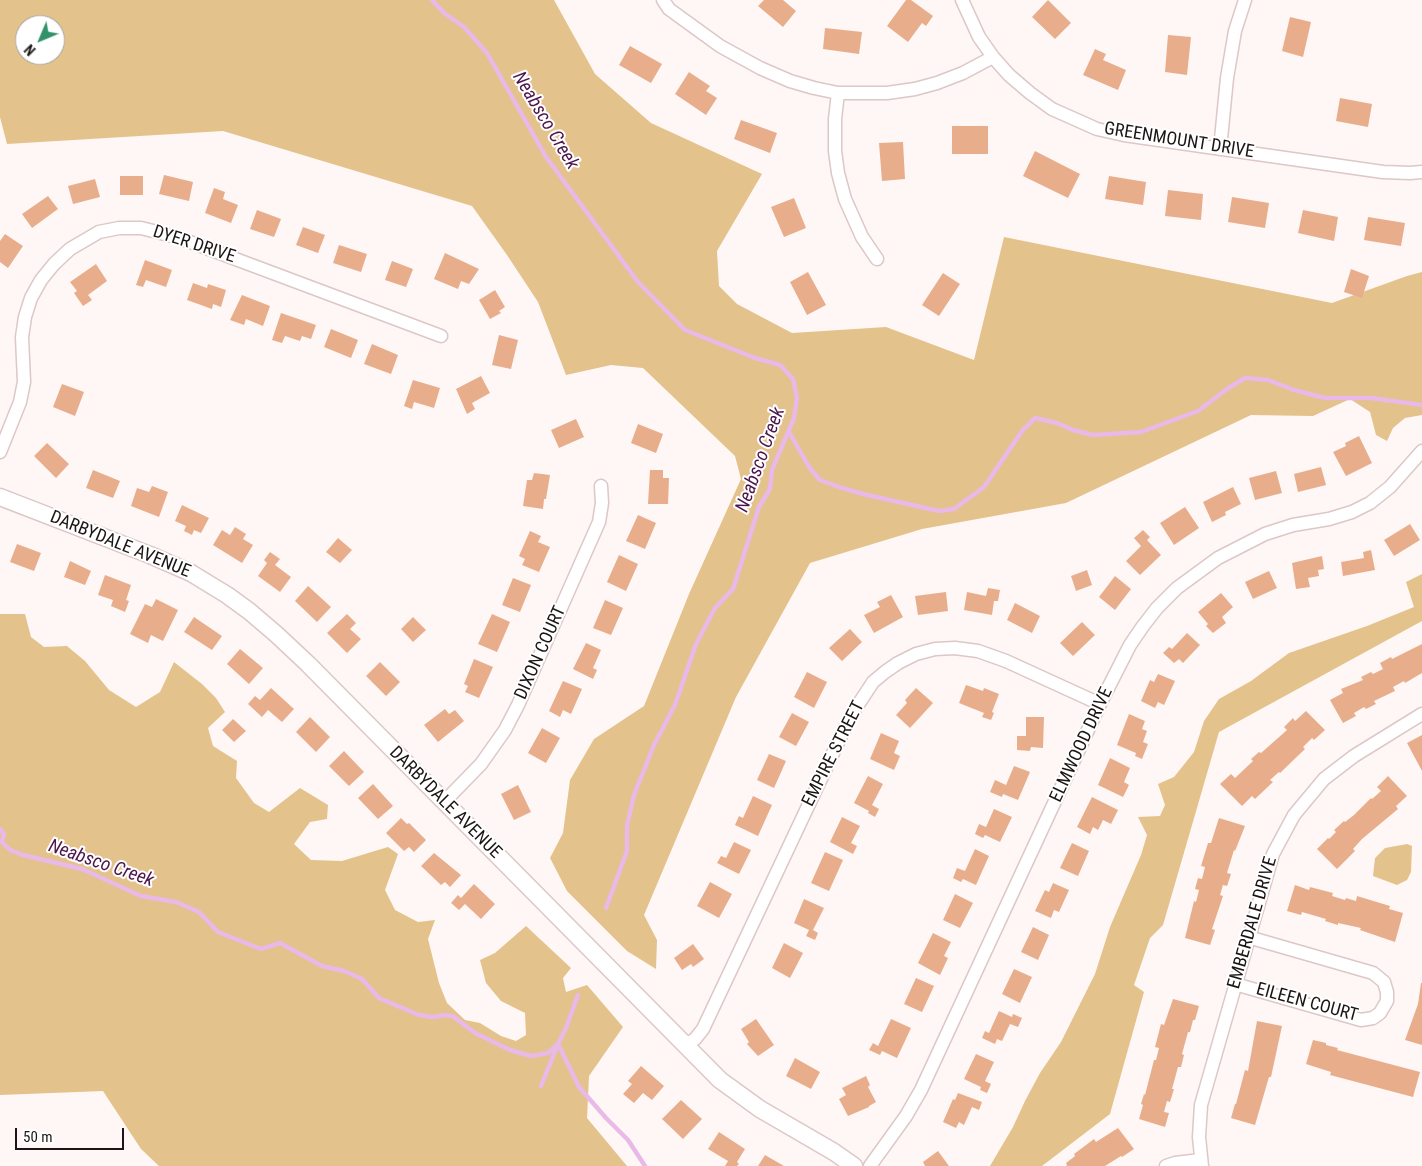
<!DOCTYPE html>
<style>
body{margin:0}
#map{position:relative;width:1422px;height:1166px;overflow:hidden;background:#fff6f6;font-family:"Roboto Condensed",sans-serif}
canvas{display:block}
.north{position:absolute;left:15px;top:15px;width:50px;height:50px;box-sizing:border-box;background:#fff;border:1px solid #a4a1a1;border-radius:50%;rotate:225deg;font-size:14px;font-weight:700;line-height:20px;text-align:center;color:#1c1515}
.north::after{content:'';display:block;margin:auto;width:18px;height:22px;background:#31936c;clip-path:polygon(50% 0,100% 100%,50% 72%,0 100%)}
.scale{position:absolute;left:15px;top:1128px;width:109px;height:22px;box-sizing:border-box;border:2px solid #1c1515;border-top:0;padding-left:6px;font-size:15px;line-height:18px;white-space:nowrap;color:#1c1515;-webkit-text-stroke:4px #fff;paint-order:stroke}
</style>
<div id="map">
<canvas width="1422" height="1166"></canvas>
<div class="north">N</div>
<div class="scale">50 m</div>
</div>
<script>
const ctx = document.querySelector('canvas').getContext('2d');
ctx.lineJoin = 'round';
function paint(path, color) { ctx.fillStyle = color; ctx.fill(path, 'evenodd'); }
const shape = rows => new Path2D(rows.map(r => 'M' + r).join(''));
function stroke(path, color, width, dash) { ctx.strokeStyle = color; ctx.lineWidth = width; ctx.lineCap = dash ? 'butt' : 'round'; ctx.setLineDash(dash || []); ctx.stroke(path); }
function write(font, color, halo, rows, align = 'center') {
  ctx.font = font + ' "Roboto Condensed",sans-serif'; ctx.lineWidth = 4; ctx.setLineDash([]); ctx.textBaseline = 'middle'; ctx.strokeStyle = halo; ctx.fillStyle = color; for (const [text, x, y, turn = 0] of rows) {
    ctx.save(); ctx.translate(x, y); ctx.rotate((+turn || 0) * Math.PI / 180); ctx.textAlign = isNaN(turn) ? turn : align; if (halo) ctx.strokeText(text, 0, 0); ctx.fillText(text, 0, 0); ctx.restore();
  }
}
const green = shape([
 [0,0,554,0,595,74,651,123,762,174,717,251,719,286,737,304,792,333,886,327,974,360,1004,237,1332,303,1407,276,1422,272,1422,415,1405,418,1393,428,1387,441,1376,435,1370,412,1350,399,1313,416,1251,415,1066,503,922,529,810,563,736,697,644,915,657,940,656,969,627,951,567,891,550,858,563,833,570,780,594,739,644,706,689,594,741,479,735,456,643,368,611,365,566,375,538,302,507,255,472,206,223,131,7,144,0,117],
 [25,25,55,25,55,55,25,55],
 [1422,574,1422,621,1219,732,1163,925,1150,938,1134,985,1144,992,1110,1114,1042,1166,990,1166,1013,1127,1025,1101,1040,1073,1061,1042,1095,974,1110,927,1141,855,1147,835,1138,817,1160,816,1165,805,1158,784,1174,777,1194,752,1204,721,1219,699,1251,681,1289,653,1367,626,1414,607,1406,582],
 [0,614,25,614,31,637,44,647,67,646,85,661,109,690,136,707,160,692,174,662,202,684,216,698,225,712,208,728,213,746,237,761,236,778,254,803,269,812,300,788,328,805,327,819,310,822,294,844,311,860,342,861,388,847,398,854,385,890,395,910,418,922,435,920,428,939,439,983,447,1003,465,1020,480,1023,501,1036,516,1041,526,1035,525,1013,501,1001,486,983,480,960,495,953,526,926,571,968,563,978,566,992,587,985,623,1027,589,1076,587,1118,627,1166,159,1166,141,1149,103,1091,0,1095],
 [1407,844,1412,846,1411,872,1407,880,1397,885,1373,876,1375,858,1385,848]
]);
const stream = shape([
 [432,0,444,13,464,27,487,53,546,157,638,282,685,330,755,358,780,365,793,379,797,398,794,418,772,470,770,489,759,507,733,589,715,608,696,644,675,705,654,745,634,795,627,826,627,851,606,908],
 [789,432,809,467,820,480,842,488,863,494,939,511,954,509,984,487,1022,431,1035,418,1057,423,1073,430,1093,435,1141,432,1198,411,1227,389,1245,378,1268,380,1294,390,1325,398,1371,398,1422,405],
 [0,829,4,834,2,842,10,850,23,855,82,869,141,896,176,902,199,912,218,932,261,949,280,943,322,966,344,971,362,979,379,998,419,1015,433,1017,446,1015,454,1017,475,1033,510,1050,531,1056,548,1053,558,1044,566,1028,578,995],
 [541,1086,558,1044,579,1087,606,1118,628,1140,645,1166]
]);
const building = shape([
 [764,0,783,0,796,11,783,27,758,6],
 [906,0,911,0,933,16,926,26,922,23,908,42,887,26],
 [1048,0,1071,23,1055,39,1032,17],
 [1290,17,1311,22,1303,57,1282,51],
 [825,28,862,32,859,54,823,49],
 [1168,35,1191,37,1187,75,1165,72],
 [630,46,662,64,651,83,619,65],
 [1095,49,1106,54,1103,60,1126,70,1118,90,1083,75],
 [689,72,710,86,706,91,717,98,706,115,675,94],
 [1340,98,1372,104,1368,127,1336,121],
 [741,120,777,133,770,153,734,139],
 [952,126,988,126,988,154,952,154],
 [903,142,905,179,882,181,879,143],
 [1035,151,1080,174,1068,198,1023,176],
 [164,175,193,182,189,201,159,194],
 [120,176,143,176,143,195,120,195],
 [1109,176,1146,182,1143,205,1105,199],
 [95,179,100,197,73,204,68,186],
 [214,188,225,192,223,199,238,205,231,223,205,213],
 [1168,190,1203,194,1201,220,1165,216],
 [48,196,58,209,32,228,22,214],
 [1232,197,1269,203,1265,228,1228,222],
 [794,198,806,228,784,237,771,207],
 [257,210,281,219,274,237,250,229],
 [1303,210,1338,217,1334,241,1298,233],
 [1368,217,1405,223,1401,246,1364,240],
 [303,227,325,235,318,253,296,245],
 [5,234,23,246,8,268,0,262,0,241],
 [339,245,367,254,361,272,333,263],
 [445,253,479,269,469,284,461,281,458,289,434,279],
 [145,260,172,270,166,287,146,280,143,287,136,285],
 [392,261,413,269,406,287,385,280],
 [96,264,107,281,88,295,92,300,83,306,74,293,77,291,70,282],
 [1351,269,1369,276,1362,298,1344,292],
 [808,272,826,305,807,315,790,282],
 [943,273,960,284,939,316,922,305],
 [193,283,207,288,208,284,226,290,221,307,213,304,212,309,187,300],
 [495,290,505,307,499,311,501,313,490,319,479,300],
 [242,295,270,306,263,326,246,319,244,325,230,320],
 [281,313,316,325,311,339,302,336,300,341,285,336,282,343,272,340],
 [331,329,358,340,351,358,324,347],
 [499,335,518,340,511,369,492,365],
 [372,344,398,355,391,374,364,364],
 [481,376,490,393,472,403,475,409,467,414,456,389],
 [413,380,440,388,434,408,414,402,412,409,404,406],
 [62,384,84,392,75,416,53,407],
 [576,419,584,437,559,448,551,430],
 [638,424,663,434,656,453,631,443],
 [1359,436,1372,463,1346,476,1333,452,1346,446,1345,443],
 [47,443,69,464,56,478,34,456],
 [1321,467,1326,485,1298,492,1294,474],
 [93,470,120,481,113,498,86,488],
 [650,470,663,470,663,478,669,478,668,504,648,504],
 [1276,471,1282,493,1255,500,1249,478],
 [534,473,550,475,546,499,544,499,543,509,523,506,527,480,532,480],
 [152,486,168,492,159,517,131,506,137,488,149,492],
 [1233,487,1241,504,1225,512,1226,515,1212,522,1203,502],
 [182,505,209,518,201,533,194,530,192,535,184,531,186,526,175,521],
 [1185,507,1199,528,1174,545,1160,523],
 [638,515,656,523,645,549,626,541],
 [1410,524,1420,540,1394,556,1384,540],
 [235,527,246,534,243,539,253,545,242,563,213,545,222,530,230,535],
 [1143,530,1150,537,1147,540,1161,555,1140,575,1126,561,1141,546,1134,538],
 [530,531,541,536,538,542,550,547,539,572,522,565,525,559,519,556],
 [338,538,352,550,340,563,326,552],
 [17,544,41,553,34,571,10,562],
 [1371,550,1375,570,1343,576,1341,562,1364,558,1363,552],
 [270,552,280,559,275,565,291,577,280,592,258,576,267,563,264,560],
 [619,555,638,564,626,591,607,582],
 [1322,556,1324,569,1318,570,1319,576,1308,578,1310,587,1296,589,1292,563],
 [70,561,91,571,85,585,64,577],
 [1087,570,1092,585,1076,591,1071,576],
 [1269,571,1277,588,1253,599,1245,582],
 [105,575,131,585,126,600,129,601,125,612,111,606,113,600,98,595],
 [1115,576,1131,589,1115,610,1099,597],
 [513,578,531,585,520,612,502,605],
 [308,586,331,607,317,622,295,601],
 [988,588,1000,590,998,601,994,601,992,615,964,610,967,592,986,596],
 [946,592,948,611,918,615,915,596],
 [1221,593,1233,607,1222,617,1226,623,1213,633,1206,626,1208,624,1198,612],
 [891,595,903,617,874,633,864,615,880,607,877,602],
 [156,599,178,610,163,641,151,635,148,643,130,634,145,604,152,607],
 [605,600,623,608,611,635,593,628],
 [1015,603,1040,616,1032,633,1007,620],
 [347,614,356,623,350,629,361,639,347,653,327,633],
 [492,614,510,622,497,652,478,644],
 [194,617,222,636,212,650,184,632],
 [413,617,426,630,413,642,401,629],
 [1082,622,1095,635,1073,656,1060,643],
 [850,629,862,642,842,661,829,648],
 [1187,633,1200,645,1183,663,1179,659,1174,663,1163,653,1169,647,1172,649],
 [586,643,601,650,593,668,597,670,593,679,573,669],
 [1422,644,1422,673,1405,683,1404,681,1393,687,1395,691,1374,701,1376,704,1366,709,1364,707,1354,713,1356,716,1343,723,1330,700,1343,693,1341,689,1363,680,1361,677,1371,672,1373,674,1383,669,1380,663,1391,657,1392,659],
 [240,649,263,668,249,684,227,664],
 [474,659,493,667,479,698,465,692,468,686,464,684],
 [380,662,400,682,386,696,366,676],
 [807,672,827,682,814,708,794,697],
 [1158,674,1175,681,1164,705,1158,702,1155,708,1141,701,1150,680,1154,682],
 [563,681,582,689,571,714,563,710,560,717,549,711],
 [966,685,983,691,984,688,999,694,992,712,994,713,991,720,982,717,984,713,959,703],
 [271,688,294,709,282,722,268,710,262,717,248,704,255,696,260,700],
 [916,688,933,703,910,728,896,715,907,703,905,700],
 [445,709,449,714,455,710,464,721,438,742,424,725],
 [1306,711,1325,730,1314,740,1312,738,1303,747,1305,749,1280,773,1279,772,1270,780,1273,782,1255,799,1252,796,1242,806,1220,784,1231,774,1235,778,1253,761,1251,759,1259,752,1261,753,1287,730,1284,727,1293,718,1295,721],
 [792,713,809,722,796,746,779,737],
 [1129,714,1145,721,1142,729,1147,731,1143,742,1148,744,1142,759,1135,756,1136,753,1117,745],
 [310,717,330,737,316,752,296,732],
 [1026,717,1044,717,1043,748,1031,747,1030,751,1017,750,1017,736,1026,736],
 [233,719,246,731,234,742,222,730],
 [542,728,560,738,546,763,528,753],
 [881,733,899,741,894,753,900,756,894,770,870,759],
 [1422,735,1422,771,1407,743],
 [344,751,364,772,349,786,329,766],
 [769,754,786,761,774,788,757,780],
 [1110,758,1130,768,1124,782,1129,785,1123,797,1098,785],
 [1014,766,1030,772,1018,800,1003,794,1002,797,990,792,995,780,1006,785],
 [868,776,883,784,872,805,879,809,875,817,868,813,869,811,854,803],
 [1388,776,1407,796,1396,806,1398,809,1362,839,1353,849,1355,851,1337,869,1317,849,1328,838,1329,839,1336,832,1334,830,1344,821,1345,822,1354,815,1371,798,1372,799,1381,791,1377,787],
 [373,784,393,806,378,819,358,798],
 [518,785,531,812,514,820,501,794],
 [753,796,772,805,758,836,735,825,739,816,743,818],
 [1092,797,1118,810,1111,824,1103,820,1098,830,1093,827,1090,834,1077,827],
 [994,809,1012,817,1000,842,985,835,983,838,975,834,979,824,986,827],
 [842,817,860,826,851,843,857,846,853,854,830,842],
 [401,818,407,824,409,823,426,840,414,852,409,847,404,851,386,833],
 [1219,818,1245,826,1235,851,1234,850,1227,873,1231,874,1227,886,1223,885,1220,895,1223,896,1212,929,1215,930,1210,945,1185,938,1194,901,1196,902,1199,890,1195,889,1198,878,1202,879,1205,867,1201,866,1208,843,1211,843],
 [734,842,751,850,739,874,717,863,721,856,726,858],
 [1072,843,1089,851,1078,876,1060,868],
 [975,849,989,856,976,885,963,879,961,882,953,878,957,868,965,871],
 [825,852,843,860,829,891,811,883],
 [434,853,461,875,450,887,445,882,441,885,421,866],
 [710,882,732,894,719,918,697,906],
 [1053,883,1069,890,1059,912,1054,910,1051,918,1035,911,1045,890,1049,892],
 [474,884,495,904,481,919,465,904,459,910,451,903,458,895,461,898],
 [1295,885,1309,890,1310,887,1333,893,1332,896,1345,900,1346,898,1356,901,1357,896,1390,906,1389,909,1403,913,1395,942,1360,930,1361,928,1338,923,1338,925,1325,921,1326,919,1302,912,1301,915,1287,911],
 [955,894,973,903,960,928,943,920],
 [804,899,824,908,813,930,818,933,815,940,806,936,809,930,794,923],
 [1033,927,1049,935,1038,960,1021,952],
 [933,933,951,942,944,956,948,958,940,975,918,963],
 [784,943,803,953,790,978,772,968],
 [693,944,704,959,693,967,691,964,682,970,674,958],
 [1014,969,1032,977,1020,1003,1002,994],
 [916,978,934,986,922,1012,904,1004],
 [1421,983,1422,983,1422,1045,1405,1040,1418,1004],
 [1173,999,1199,1006,1195,1020,1193,1020,1190,1032,1188,1032,1182,1054,1184,1055,1181,1067,1178,1067,1172,1089,1174,1089,1170,1102,1167,1101,1164,1112,1169,1113,1165,1127,1139,1119,1143,1105,1141,1104,1144,1094,1145,1095,1154,1060,1156,1060,1159,1048,1155,1047,1161,1024,1164,1025],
 [999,1011,1012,1017,1013,1014,1022,1018,1018,1027,1010,1024,1002,1041,997,1039,995,1044,982,1038,985,1031,989,1033],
 [756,1019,774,1045,758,1056,747,1044,749,1042,741,1029],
 [891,1019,911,1028,897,1058,882,1051,880,1055,869,1050,873,1043,878,1046],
 [1257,1021,1282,1026,1271,1077,1269,1077,1255,1125,1231,1118,1235,1104,1236,1104,1245,1070,1248,1071],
 [1313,1040,1326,1043,1326,1045,1338,1048,1337,1050,1420,1072,1413,1097,1330,1075,1331,1072,1306,1064],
 [976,1054,994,1062,985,1081,991,1084,987,1093,980,1090,981,1087,964,1079],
 [795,1058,820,1072,811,1089,786,1076],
 [641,1066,664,1086,652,1100,643,1093,634,1103,623,1094,632,1084,628,1081],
 [866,1076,870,1085,868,1087,876,1102,869,1106,869,1107,848,1116,839,1099,846,1095,842,1088],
 [958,1093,982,1102,979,1110,972,1107,964,1125,959,1122,956,1128,943,1122,953,1099,955,1100],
 [681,1100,702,1119,683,1139,662,1119],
 [1118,1128,1134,1149,1122,1157,1121,1156,1105,1166,1066,1166,1067,1165,1066,1163,1075,1156,1074,1154,1094,1139,1096,1142],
 [719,1132,745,1149,737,1162,739,1164,737,1166,725,1166,728,1161,708,1149],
 [938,1151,949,1166,925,1166,923,1162],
 [765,1155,784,1166,758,1166]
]);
const street = shape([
 [663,0,669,9,720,46,760,68,790,81,814,88,838,93,887,93,915,89,937,83,963,73,993,57],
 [962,0,979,37,993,57,1009,75,1030,93,1052,109,1097,129,1124,135,1383,172,1410,173,1422,172],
 [838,93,835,119,835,151,838,173,845,199,862,237,877,259],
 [1220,149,1227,78,1235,31,1245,0],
 [0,452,20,402,24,382,22,337,25,317,31,298,41,280,54,264,70,249,99,232,119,228,141,228,161,233,182,239,441,336],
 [444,802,481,764,505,730,518,705,599,522,602,503,601,486],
 [1235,984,1361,1020,1373,1018,1380,1013,1387,1001,1387,992,1384,982,1373,973,1248,937],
 [684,1046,695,1039,703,1029,850,717,873,682,885,672,898,663,916,654,935,649,955,648,978,651,1006,661,1100,704],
 [870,1166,906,1116,921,1090,1100,704,1130,645,1143,626,1157,608,1177,588,1218,558,1265,534,1293,525,1329,519,1352,512,1370,503,1390,487,1422,451],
 [1166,1166,1175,1163,1201,1160],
 [1202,1166,1199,1137,1201,1105,1273,854,1294,815,1324,779,1354,756,1422,714]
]);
const secondary = shape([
 [0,497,150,555,191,573,227,595,249,611,276,634,308,664,720,1080,760,1109,834,1152,854,1166]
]);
const streetNames = [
 ["GREENMOUNT DRIVE",1179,141,9],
 ["DYER DRIVE",194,245,18],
 ["DARBYDALE AVENUE",120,545,22],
 ["DIXON COURT",541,653,-66],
 ["ELMWOOD DRIVE",1082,745,-65],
 ["EMPIRE STREET",834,754,-63],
 ["DARBYDALE AVENUE",445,803,45],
 ["EMBERDALE DRIVE",1253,923,-74],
 ["EILEEN COURT",1307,1003,15]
];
const waterNames = [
 ["Neabsco Creek",545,121,59],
 ["Neabsco Creek",761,460,-70],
 ["Neabsco Creek",101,864,19]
];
paint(green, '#e4c28b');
stroke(stream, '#e9b9e8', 4.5);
paint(building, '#e8ae8c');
stroke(street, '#dcc8c6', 15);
stroke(secondary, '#dcc8c6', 19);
stroke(street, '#fff', 12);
stroke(secondary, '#fff', 16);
write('18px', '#1c1515', '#fff', streetNames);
write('italic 19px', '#4c154d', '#fff', waterNames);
</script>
